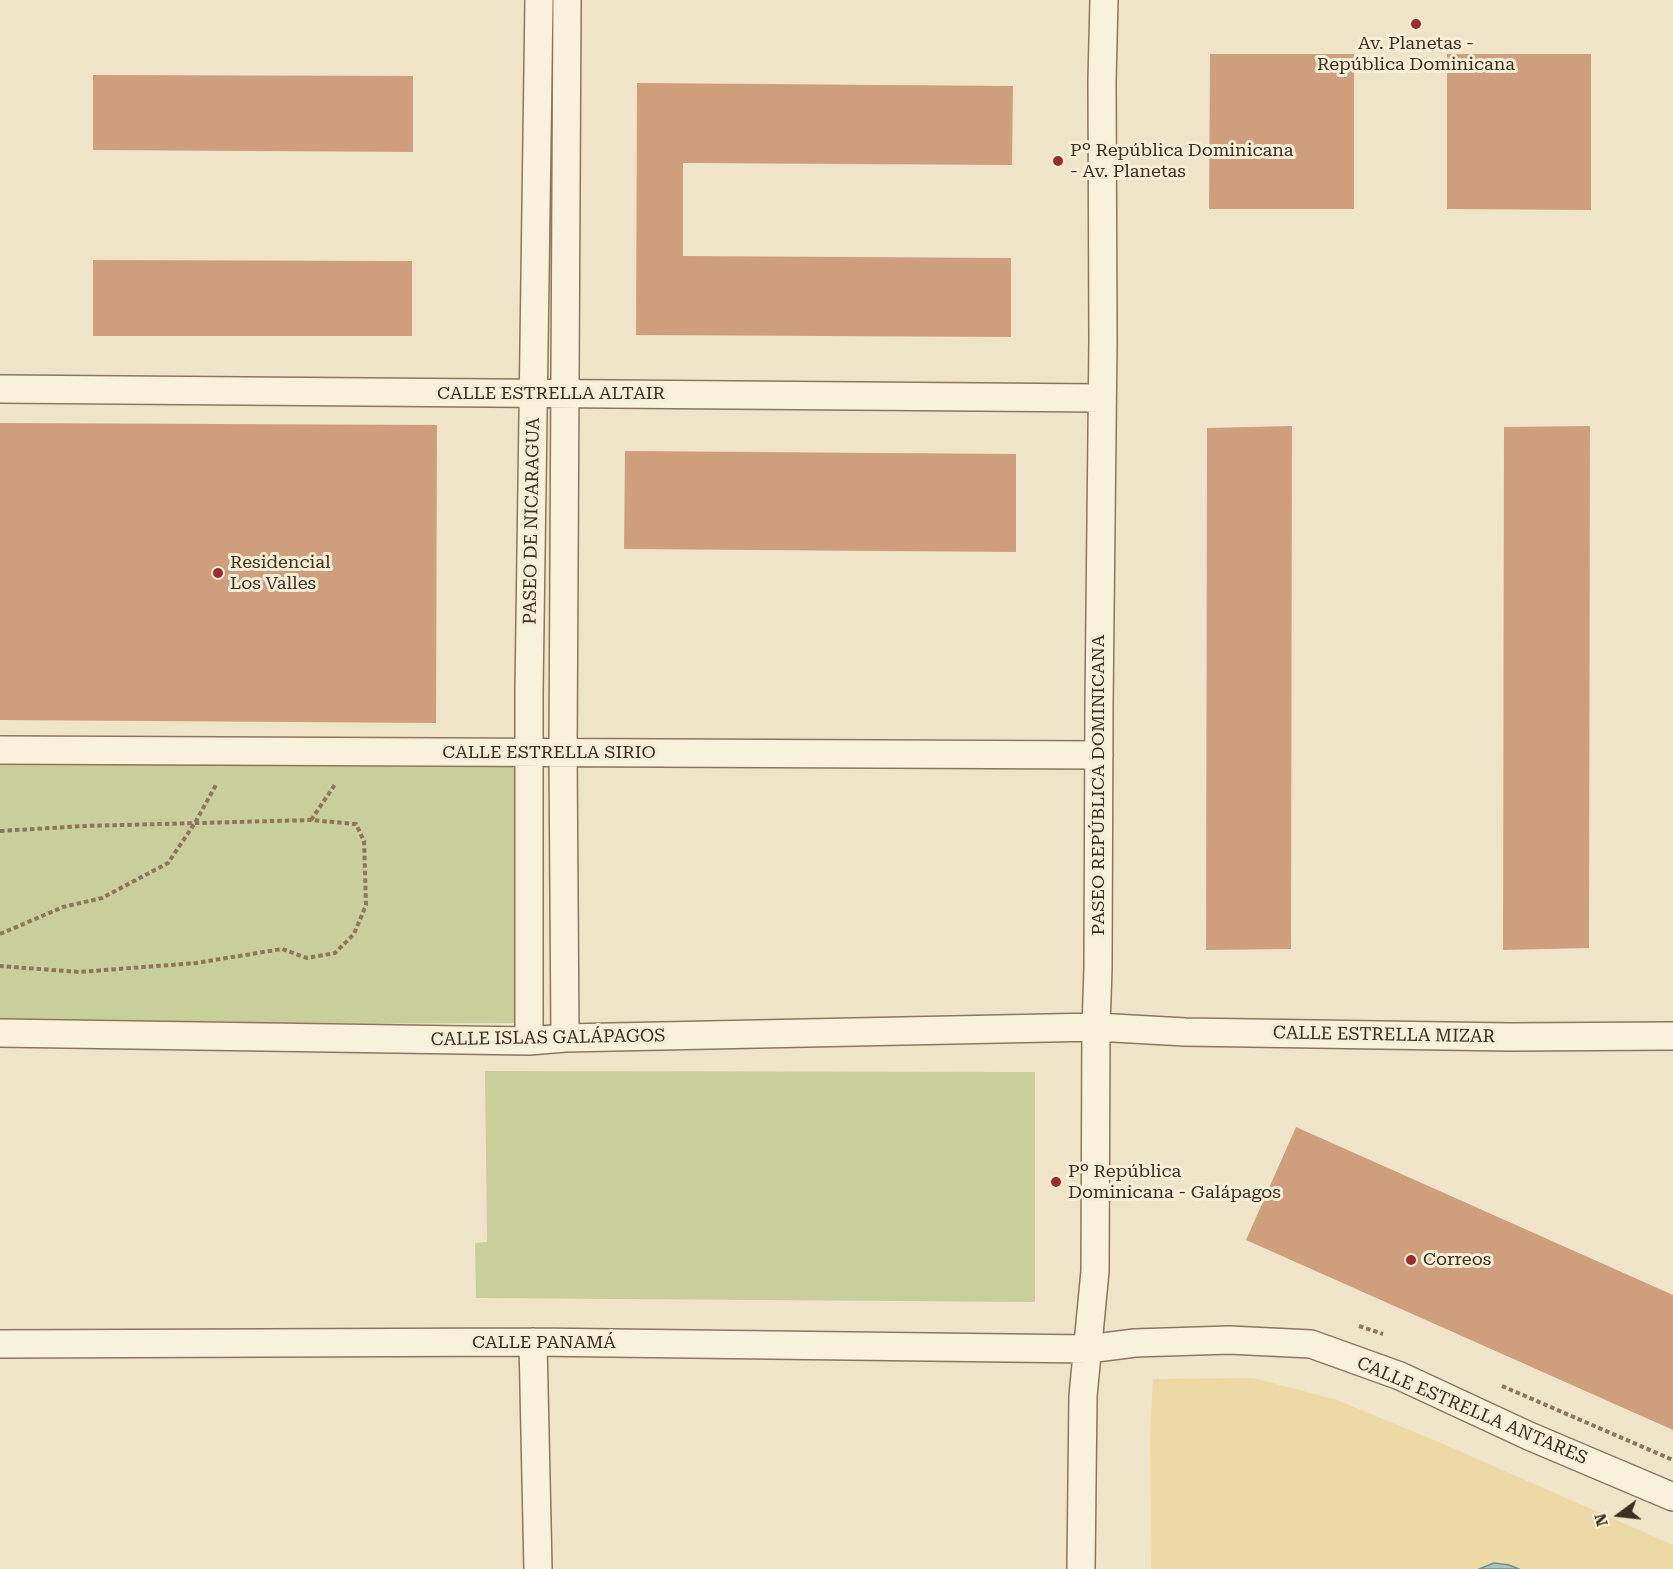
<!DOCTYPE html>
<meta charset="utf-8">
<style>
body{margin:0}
#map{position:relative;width:1673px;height:1569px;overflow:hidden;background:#f0e4c8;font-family:"Roboto Serif",serif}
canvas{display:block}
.north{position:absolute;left:1589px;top:1485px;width:60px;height:60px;-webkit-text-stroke:4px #f7eed8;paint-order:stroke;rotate:255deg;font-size:16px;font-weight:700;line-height:24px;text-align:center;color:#3d2e20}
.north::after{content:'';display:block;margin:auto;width:21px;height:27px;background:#3d2e20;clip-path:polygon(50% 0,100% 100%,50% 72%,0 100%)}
</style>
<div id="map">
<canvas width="1673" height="1569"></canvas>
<div class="north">N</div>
</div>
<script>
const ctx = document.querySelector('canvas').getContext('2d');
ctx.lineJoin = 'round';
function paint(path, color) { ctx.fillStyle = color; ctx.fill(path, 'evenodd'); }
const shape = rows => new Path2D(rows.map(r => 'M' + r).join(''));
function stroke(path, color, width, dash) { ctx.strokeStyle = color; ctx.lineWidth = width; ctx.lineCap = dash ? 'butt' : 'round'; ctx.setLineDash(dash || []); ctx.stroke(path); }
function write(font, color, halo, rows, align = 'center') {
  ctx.font = font + ' "Roboto Serif",serif'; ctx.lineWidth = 6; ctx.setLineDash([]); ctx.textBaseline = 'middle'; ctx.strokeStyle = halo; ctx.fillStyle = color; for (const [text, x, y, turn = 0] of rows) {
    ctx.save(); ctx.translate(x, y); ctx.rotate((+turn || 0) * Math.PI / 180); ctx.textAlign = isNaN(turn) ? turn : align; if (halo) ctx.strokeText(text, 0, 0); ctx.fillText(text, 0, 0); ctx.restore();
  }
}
const green = shape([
 [0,753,535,756,532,1023,0,1025],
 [485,1071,1035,1072,1035,1302,476,1298,475,1243,487,1242]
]);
const sand = shape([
 [1253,1378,1334,1399,1441,1443,1673,1545,1673,1569,1151,1569,1150,1435,1153,1379]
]);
const water = shape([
 [1494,1563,1509,1565,1519,1569,1479,1569,1494,1563]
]);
const building = shape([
 [1210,54,1354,54,1354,209,1209,209],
 [1447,54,1591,54,1591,210,1447,209],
 [93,75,413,76,413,152,93,150],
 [637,83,1013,86,1012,165,683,163,683,256,1011,258,1011,337,636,335],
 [93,260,412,261,412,336,93,336],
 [0,423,437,425,436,723,0,720],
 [1292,426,1291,949,1206,950,1207,428],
 [1590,426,1589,948,1503,950,1504,427],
 [625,451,1016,454,1016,552,624,549],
 [1296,1127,1673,1295,1673,1430,1246,1240]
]);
const path = shape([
 [311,820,336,783],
 [0,831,85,826,311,820,356,824,364,841,366,905,354,934,335,953,307,958,282,949,196,963,79,972,0,966],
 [0,934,63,907,102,898,168,863,195,823,217,783],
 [1359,1326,1383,1334],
 [1502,1386,1673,1460]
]);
const street = shape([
 [0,389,1101,398],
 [0,750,1099,755],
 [0,1033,529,1041,565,1038,1096,1027,1185,1032,1510,1037,1673,1036],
 [565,1038,563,752,567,0],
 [529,1041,529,692,539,0],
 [533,1342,538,1569],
 [0,1344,533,1342,1088,1349,1135,1343,1229,1340,1311,1344,1400,1376,1529,1436,1673,1497],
 [1081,1569,1083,1396,1095,1271,1096,1027,1098,968,1099,705,1103,341,1102,81,1104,0]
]);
const markers = [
 [1416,24,6,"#9e2a2b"],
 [1058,161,6,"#9e2a2b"],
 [218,573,6,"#9e2a2b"],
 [1056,1182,6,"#9e2a2b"],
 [1411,1260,6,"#9e2a2b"]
];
const poiNames = [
 ["Av. Planetas -",1416,44,"center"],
 ["República Dominicana",1416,65,"center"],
 ["Pº República Dominicana",1070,151],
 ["- Av. Planetas",1070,172],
 ["Residencial",230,563],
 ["Los Valles",230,584],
 ["Pº República",1068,1172],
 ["Dominicana - Galápagos",1068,1193],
 ["Correos",1423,1260]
];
const streetNames = [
 ["CALLE ESTRELLA ALTAIR",551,394],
 ["PASEO DE NICARAGUA",532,521,-89],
 ["CALLE ESTRELLA SIRIO",549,753],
 ["PASEO REPÚBLICA DOMINICANA",1099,785,-90],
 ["CALLE ESTRELLA MIZAR",1384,1035,1],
 ["CALLE ISLAS GALÁPAGOS",548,1038,-1],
 ["CALLE PANAMÁ",544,1343],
 ["CALLE ESTRELLA ANTARES",1472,1411,23]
];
paint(green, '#c9cf9b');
paint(sand, '#ecd9a5');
paint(water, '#a9c4bc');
stroke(water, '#6f938a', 1.5);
paint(building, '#cf9f7d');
stroke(street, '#8d765c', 30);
stroke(path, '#8d765c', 4, [4.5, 3]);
stroke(street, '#faf1dc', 27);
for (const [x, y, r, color] of markers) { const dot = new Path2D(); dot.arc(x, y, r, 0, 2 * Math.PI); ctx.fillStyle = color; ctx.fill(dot); stroke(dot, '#f7eed8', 2); }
write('18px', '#3d2e20', '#f7eed8', poiNames, 'left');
write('18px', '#3d2e20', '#f7eed8', streetNames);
</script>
